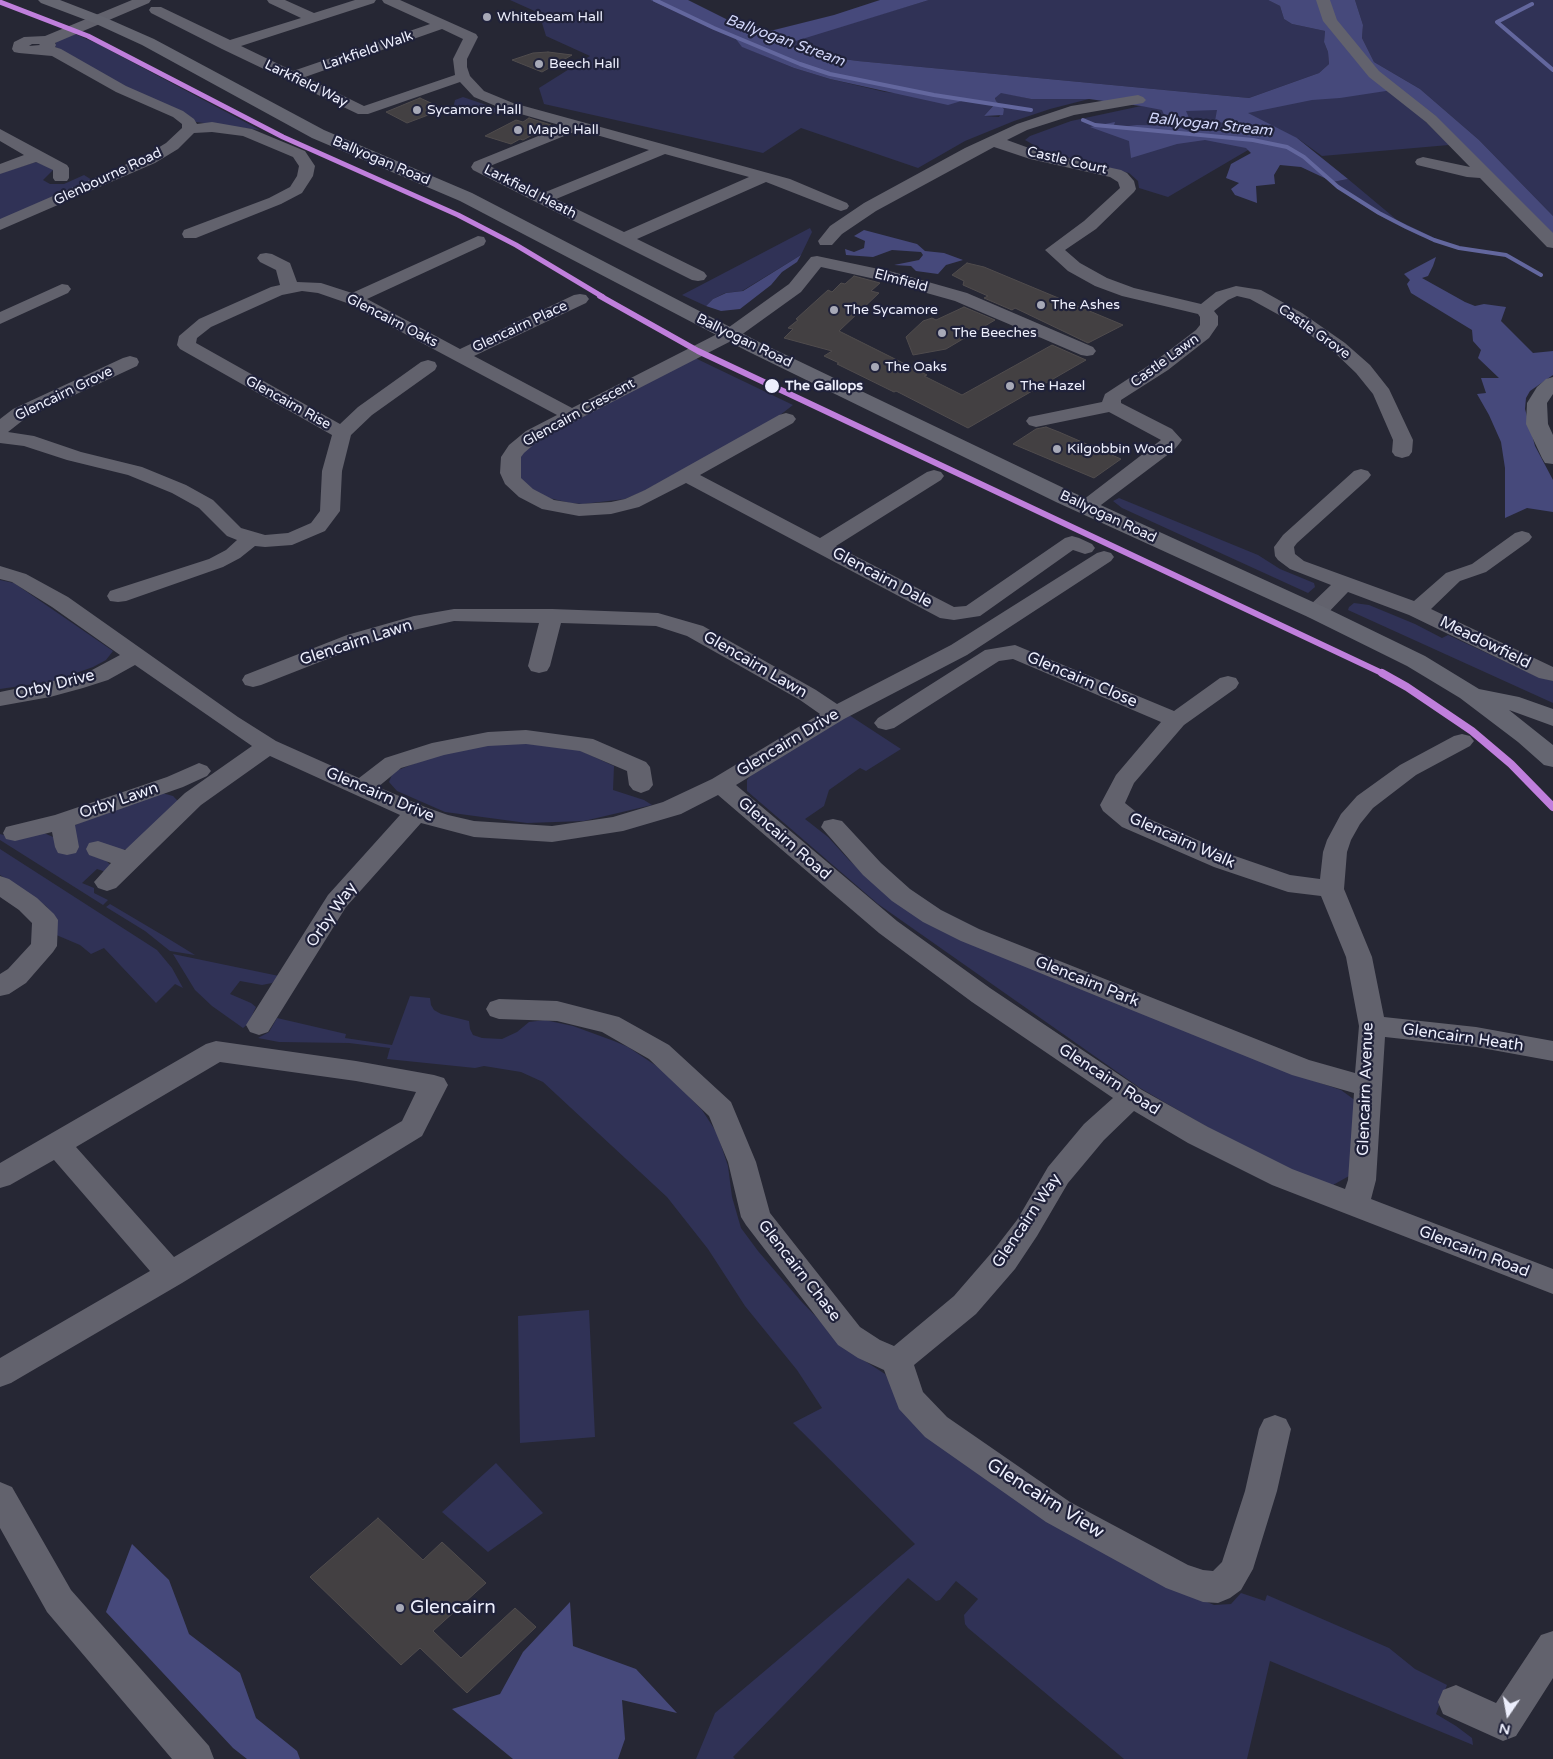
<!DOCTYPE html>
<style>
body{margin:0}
#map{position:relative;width:1553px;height:1759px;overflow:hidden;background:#262734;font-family:"Varela Round",sans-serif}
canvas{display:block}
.north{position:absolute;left:1483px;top:1689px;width:50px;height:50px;-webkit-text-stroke:4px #20223a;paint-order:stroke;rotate:192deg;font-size:14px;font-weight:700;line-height:20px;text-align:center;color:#edeffd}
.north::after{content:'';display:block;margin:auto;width:18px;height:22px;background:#edeffd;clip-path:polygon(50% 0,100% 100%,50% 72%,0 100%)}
</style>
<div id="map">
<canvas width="1553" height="1759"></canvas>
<div class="north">N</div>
</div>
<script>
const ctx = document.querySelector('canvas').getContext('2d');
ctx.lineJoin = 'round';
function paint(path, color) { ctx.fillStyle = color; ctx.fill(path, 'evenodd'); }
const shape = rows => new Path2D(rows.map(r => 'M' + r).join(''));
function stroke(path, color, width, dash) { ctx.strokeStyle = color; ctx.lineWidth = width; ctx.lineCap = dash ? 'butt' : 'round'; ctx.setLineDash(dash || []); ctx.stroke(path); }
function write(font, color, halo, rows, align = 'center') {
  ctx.font = font + ' "Varela Round",sans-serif'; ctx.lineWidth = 4.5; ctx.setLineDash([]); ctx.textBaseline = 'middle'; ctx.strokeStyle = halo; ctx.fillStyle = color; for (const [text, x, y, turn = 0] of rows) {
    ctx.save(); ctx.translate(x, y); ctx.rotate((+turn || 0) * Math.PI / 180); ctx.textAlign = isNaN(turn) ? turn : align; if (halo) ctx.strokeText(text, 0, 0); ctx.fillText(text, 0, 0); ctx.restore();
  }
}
const green = shape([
 [510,0,650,0,735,38,743,47,794,68,830,79,885,92,968,99,991,103,993,106,984,116,999,117,1004,109,996,101,995,97,1001,92,1031,99,1089,99,1050,109,1014,121,965,141,918,168,801,128,763,153,544,104,539,88,590,56,546,36,539,13],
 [929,0,1268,0,1280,6,1284,19,1292,24,1325,31,1324,42,1328,52,1329,64,1319,73,1249,98,858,61,813,55,785,43],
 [1355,0,1553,0,1553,216,1479,140,1420,89,1374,62,1362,38,1363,25],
 [75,34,98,44,260,130,196,122,134,92,54,46,57,41],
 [1382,84,1420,116,1449,145,1322,156,1297,138,1260,143,1168,197,1139,188,1138,181,1129,173,1046,152,1025,140,1030,136,1071,121,1141,106,1218,109],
 [463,97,498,109,499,111,493,113,453,109,455,100],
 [36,162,54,169,43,180,50,184,64,184,84,175,92,180,0,221,0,173],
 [1348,179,1397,220,1441,241,1420,236,1386,219,1361,204,1333,182],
 [810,228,812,232,801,255,742,291,725,293,713,299,706,306,682,295],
 [695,358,793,405,775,419,644,491,625,499,583,504,570,503,545,497,534,492,525,484,520,477,519,460,523,453,541,437],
 [1119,498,1258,555,1280,569,1314,583,1315,587,1308,593,1122,508,1113,501],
 [0,580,14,583,113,651,106,660,93,667,54,681,0,689],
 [1354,603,1369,605,1415,624,1442,638,1448,635,1536,676,1553,681,1553,703,1348,610,1349,607],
 [849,715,901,749,866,771,860,768,829,790,824,806,805,819,828,837,849,860,888,895,1288,1072,1341,1090,1356,1101,1349,1176,1333,1185,1323,1184,1257,1156,1140,1088,878,904,747,791,747,780,752,774],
 [508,741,579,750,614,766,613,790,644,800,652,805,584,821,527,823,445,812,397,791,389,782,393,772,446,751],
 [162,793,173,796,179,802,128,849,122,850,99,843,88,854,105,860,112,866,109,873,97,869,82,883,94,888,94,893,108,900,103,905,0,840,0,834,14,838,44,833,53,837,79,823],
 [0,849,157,950,172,968,183,988,175,984,156,1003,104,948,91,954,80,945,54,934,50,911,46,906,0,875],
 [110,904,164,936,195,955,170,951,145,931,106,907],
 [173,954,279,976,272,983,262,985,240,981,230,994,251,1003,256,1007,248,1024,243,1028,212,1006,195,990],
 [410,996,430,998,431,1005,434,1010,441,1014,469,1021,470,1029,473,1035,482,1038,502,1039,517,1032,529,1022,545,1020,573,1026,614,1041,628,1047,664,1071,702,1110,717,1133,728,1166,732,1197,741,1228,758,1251,800,1300,848,1350,885,1374,890,1382,1164,1583,1214,1605,1231,1604,1241,1593,1265,1601,1267,1595,1389,1648,1415,1669,1447,1685,1436,1714,1456,1726,1472,1738,1473,1745,1270,1661,1247,1759,1124,1759,968,1628,965,1624,964,1615,978,1599,956,1581,940,1600,936,1601,908,1578,733,1757,735,1759,696,1759,715,1713,915,1544,793,1423,822,1408,797,1370,745,1306,708,1249,667,1197,543,1082,521,1072,484,1066,475,1068,387,1059,390,1048,349,1043,279,1042,258,1038,269,1032,277,1018,346,1034,345,1038,392,1045],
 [589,1310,595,1437,520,1443,518,1316],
 [496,1463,543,1513,488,1552,442,1512]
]);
const forest = shape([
 [650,0,688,0,728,20,762,33,834,15,880,0,929,0,786,44,813,55,858,61,1249,98,1319,73,1329,64,1328,52,1324,42,1325,31,1292,24,1284,19,1280,6,1268,0,1355,0,1363,25,1362,38,1374,62,1420,89,1479,140,1553,216,1553,238,1399,89,1340,98,1312,100,1248,113,1297,138,1348,179,1333,182,1301,167,1280,165,1274,175,1275,184,1256,186,1257,203,1235,195,1231,189,1239,183,1226,178,1231,164,1251,153,1246,148,1205,140,1177,144,1131,158,1129,141,1090,127,1115,122,1113,128,1137,125,1176,126,1189,131,1230,131,1237,126,1215,121,1217,110,1186,111,1190,120,1176,124,1166,119,1162,110,1141,106,1089,99,1031,99,1001,93,995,98,996,101,1004,109,1003,115,984,116,993,106,991,103,968,99,948,105,830,79,794,68,742,47,735,38],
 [864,230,917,244,925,251,944,253,963,260,946,265,938,274,916,271,911,266,894,265,919,260,923,255,921,252,892,250,873,257,846,255,845,249,854,252,864,248,865,241,854,236],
 [801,255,797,262,782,272,771,285,740,309,721,311,706,306,713,299,726,293,743,291],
 [1436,257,1433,266,1428,276,1422,278,1465,302,1475,306,1484,304,1506,307,1501,321,1533,353,1553,351,1553,375,1530,391,1526,398,1525,409,1535,446,1553,480,1553,512,1527,508,1505,518,1505,468,1501,442,1489,415,1477,394,1486,393,1481,378,1499,378,1478,358,1481,350,1473,341,1472,330,1411,293,1407,284,1410,280,1404,274],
 [132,1544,169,1580,189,1634,240,1673,256,1718,297,1751,300,1759,247,1759,233,1748,106,1612],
 [570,1602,573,1646,636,1669,677,1713,622,1700,625,1739,618,1759,513,1759,452,1709,500,1694,523,1652]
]);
const stream = shape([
 [655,0,714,28,800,64,830,74,934,95,1031,110],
 [1532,4,1497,22,1553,70],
 [1083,120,1095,125,1253,140,1287,147,1304,157,1338,187,1379,213,1406,227,1434,240,1459,248,1506,255,1541,275]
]);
const building = shape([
 [548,52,572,55,542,72,512,60,533,53,548,52],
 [420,98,444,109,407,123,386,112,420,98],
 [529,118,551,125,523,140,520,139,511,144,485,136,516,120,523,122,529,118],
 [967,263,984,267,1123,325,1088,343,1015,308,1012,310,984,298,988,296,963,285,964,281,952,275,967,263],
 [854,276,880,283,871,291,879,293,839,331,927,375,924,376,962,395,1052,345,1086,360,968,428,896,391,894,392,837,364,839,363,824,356,832,351,784,338,793,329,788,328,798,320,796,319,828,290,832,292,841,283,845,284,854,276],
 [964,307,995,320,946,349,913,355,906,337,923,321,932,318,936,320,964,307],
 [1046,427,1059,432,1121,459,1094,478,1013,444,1036,429,1046,427],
 [378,1518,423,1560,442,1542,486,1583,433,1631,461,1658,515,1608,536,1627,467,1693,420,1648,401,1665,310,1577,378,1518]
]);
const street = shape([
 [132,0,151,0,149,3,55,43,56,45,55,47,61,49,126,86,183,111,194,119,197,124,212,122,252,129,305,151,315,166,313,176,302,193,281,204,196,238,184,238,182,234,184,230,269,198,290,187,297,176,299,166,293,157,243,136,212,132,194,133,178,149,155,163,0,230,0,219,143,157,166,143,182,128,182,124,173,117,116,92,52,56,19,53,14,52,12,49,14,42,24,37,45,36,132,0],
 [32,44,39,44,40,45,29,46,32,44],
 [267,0,285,0,314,13,355,0,376,0,374,3,241,46,293,71,430,24,384,3,382,0,400,0,476,34,478,37,467,59,467,67,470,76,484,91,513,103,790,179,847,203,849,206,847,209,841,211,835,209,766,182,637,239,704,272,707,276,704,280,698,281,692,280,536,202,473,170,471,167,474,162,563,126,503,109,474,97,460,82,368,114,358,114,222,49,151,13,149,10,151,7,161,7,230,40,301,18,269,3,267,0],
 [442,29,463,39,453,59,455,75,364,106,305,77,442,29],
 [579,130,649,150,543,193,490,166,579,130],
 [665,154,749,177,624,232,556,199,665,154],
 [1316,0,1330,0,1337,20,1379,71,1436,116,1553,233,1553,248,1547,247,1480,178,1467,177,1417,165,1415,162,1417,159,1423,157,1470,167,1426,122,1369,77,1323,21,1316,0],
 [1138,95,1143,97,1146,100,1143,103,1074,115,1027,130,1007,140,1040,152,1121,170,1127,173,1134,181,1136,189,1134,192,1096,229,1065,250,1080,263,1107,278,1134,288,1201,304,1216,292,1236,286,1261,290,1302,313,1345,343,1370,365,1389,389,1413,440,1412,452,1409,456,1402,458,1395,456,1392,452,1393,440,1373,394,1356,373,1333,351,1290,321,1250,299,1237,296,1228,300,1214,311,1218,316,1218,325,1209,338,1168,370,1121,400,1121,403,1172,429,1182,440,1179,444,1174,450,1093,511,1086,513,1079,511,1076,507,1079,503,1161,440,1109,412,1036,427,1029,425,1026,421,1029,417,1102,402,1105,394,1154,362,1196,330,1200,325,1200,317,1198,314,1122,296,1095,286,1068,271,1045,250,1084,221,1120,188,1118,182,1110,177,1030,159,994,147,876,211,842,234,832,245,820,245,818,241,830,226,864,203,965,148,1017,124,1071,106,1138,95],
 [0,129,67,165,69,168,69,178,67,181,55,181,53,178,53,170,36,162,0,174,0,164,24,155,0,141,0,129],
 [478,236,484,237,486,241,484,245,367,299,460,349,574,295,580,294,586,295,589,299,586,303,474,356,572,408,725,330,789,284,811,257,817,256,893,272,967,293,1093,347,1096,351,1093,355,1087,356,1081,355,955,301,884,281,821,267,801,292,737,338,540,439,524,453,521,457,521,478,533,489,554,500,579,504,611,502,625,499,645,490,779,415,786,413,793,415,796,419,793,423,700,475,820,538,927,472,934,470,941,472,944,476,941,480,836,546,954,607,966,606,1065,538,1072,536,1079,538,1092,544,1095,548,1092,552,1085,554,1073,550,980,616,954,620,940,618,686,483,639,507,611,514,579,516,542,509,519,497,505,484,500,473,501,457,509,445,526,431,557,415,347,303,318,293,302,291,282,295,211,327,197,338,196,343,340,424,358,407,421,362,428,360,435,362,437,366,435,370,372,415,351,435,342,471,340,511,325,531,292,545,265,547,255,546,240,558,223,567,126,601,118,602,110,601,107,596,110,591,209,559,226,550,237,540,227,536,199,508,172,493,128,475,67,460,24,446,0,443,0,419,13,409,123,358,130,356,137,358,139,362,137,366,27,417,8,432,34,436,81,452,142,467,186,485,213,500,241,528,265,535,288,533,311,523,320,511,322,471,332,435,180,349,177,345,179,336,199,319,271,287,280,285,276,270,260,262,257,258,260,254,266,253,272,254,290,263,297,282,321,283,352,293,478,236],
 [62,284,68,285,71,289,68,293,0,324,0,312,62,284],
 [1361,469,1368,471,1371,475,1368,479,1297,543,1294,547,1295,554,1304,561,1414,601,1446,573,1472,564,1515,533,1522,531,1529,533,1532,537,1529,541,1486,572,1460,581,1431,609,1553,667,1553,681,1539,678,1409,615,1348,592,1324,617,1316,618,1308,617,1305,612,1308,607,1331,585,1290,569,1278,560,1275,556,1274,547,1283,535,1354,471,1361,469],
 [1104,551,1111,553,1114,557,1111,561,967,655,844,719,736,785,897,921,990,988,1142,1090,1208,1127,1292,1169,1345,1189,1348,1180,1354,1093,1292,1075,961,941,923,922,892,901,863,875,821,827,824,821,833,819,842,821,881,863,910,889,941,910,979,929,1309,1060,1355,1073,1359,1026,1346,957,1321,896,1288,892,1214,867,1122,827,1103,811,1100,805,1116,775,1161,722,1013,659,999,661,894,728,886,730,878,728,874,723,878,718,985,650,1015,645,1174,711,1220,678,1228,676,1236,678,1239,683,1236,688,1184,725,1134,783,1125,803,1140,815,1232,855,1290,875,1320,879,1323,852,1327,840,1341,814,1357,796,1400,765,1454,736,1462,734,1470,736,1474,741,1470,746,1416,775,1373,808,1360,824,1351,840,1347,852,1344,889,1372,957,1384,1017,1476,1027,1553,1041,1553,1061,1476,1047,1385,1037,1376,1180,1371,1199,1553,1269,1553,1294,1272,1185,1188,1143,1134,1111,1104,1140,1068,1183,1037,1236,1015,1269,976,1314,914,1365,923,1392,947,1417,1070,1502,1188,1565,1203,1570,1213,1571,1222,1562,1245,1491,1259,1429,1264,1419,1275,1415,1286,1419,1291,1429,1277,1491,1253,1569,1241,1590,1230,1598,1218,1603,1203,1602,1166,1588,1046,1522,925,1437,899,1409,884,1370,858,1358,838,1345,746,1225,741,1217,728,1162,709,1116,649,1059,602,1032,557,1021,499,1019,490,1016,486,1009,490,1002,499,999,557,1001,619,1017,669,1045,731,1102,756,1162,770,1213,860,1327,880,1340,894,1346,954,1296,993,1251,1017,1220,1048,1167,1084,1124,1113,1098,972,1002,879,933,718,795,681,814,623,831,552,842,474,837,421,823,346,907,268,1032,259,1035,250,1032,246,1025,328,895,400,815,270,756,201,805,116,888,107,891,98,888,94,882,111,863,89,855,86,849,89,843,98,841,125,850,185,793,252,746,135,665,108,680,83,688,50,697,0,706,0,692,67,678,92,670,120,655,52,607,12,582,0,579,0,566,26,574,68,597,238,717,276,741,359,778,385,758,432,743,488,732,526,730,593,739,646,762,650,767,653,785,649,790,641,793,633,790,629,785,627,771,580,751,526,744,488,746,444,755,401,768,378,787,425,807,448,815,474,821,552,826,613,817,663,802,712,779,820,714,800,700,687,636,656,626,561,623,550,666,547,671,539,673,531,671,528,666,539,623,454,621,418,629,363,645,261,685,253,687,245,685,242,680,245,675,347,635,414,616,454,609,552,609,658,613,703,626,816,690,837,704,951,645,1097,553,1104,551],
 [199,763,207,766,211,771,207,776,183,787,75,825,79,847,76,853,67,855,58,853,55,847,52,832,15,841,6,839,3,833,6,827,55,815,167,777,199,763],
 [0,876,9,879,37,898,54,914,58,920,57,946,53,952,26,983,9,994,0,996,0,974,8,969,31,944,32,923,19,910,0,897,0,876],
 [216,1041,356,1061,434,1075,444,1078,448,1085,422,1136,182,1283,11,1383,0,1387,0,1358,150,1271,54,1160,10,1185,0,1188,0,1163,206,1044,216,1041],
 [220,1062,356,1081,416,1092,402,1121,174,1257,76,1147,220,1062],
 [0,1482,12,1487,71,1590,209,1746,214,1759,172,1759,47,1612,0,1528,0,1482],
 [1553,1631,1553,1678,1516,1736,1503,1741,1443,1714,1438,1702,1443,1690,1456,1685,1496,1703,1541,1635,1553,1631]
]);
const secondary = shape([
 [38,0,60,0,104,17,154,39,324,130,472,193,761,343,1072,492,1324,607,1425,656,1479,689,1519,697,1553,709,1553,726,1509,710,1553,745,1553,767,1544,765,1518,742,1460,698,1407,666,1308,617,1056,502,747,351,460,201,312,138,142,45,94,23,41,3,38,0],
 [1553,377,1553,394,1547,403,1548,424,1553,435,1553,464,1545,463,1542,458,1526,424,1527,403,1537,387,1546,379,1553,377]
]);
const tram1Far2 = shape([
 [0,2,88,36,283,137,458,215,516,245,603,297]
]);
const tram1Far1 = shape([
 [600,296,698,351,1384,674]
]);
const tram1 = shape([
 [1382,673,1407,687,1472,731,1511,764,1553,807]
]);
const markers = [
 [487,17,5,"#a7a9b7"],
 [539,64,5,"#a7a9b7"],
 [417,110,5,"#a7a9b7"],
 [518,130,5,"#a7a9b7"],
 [1041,305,5,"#a7a9b7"],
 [834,310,5,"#a7a9b7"],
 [942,333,5,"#a7a9b7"],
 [875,367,5,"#a7a9b7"],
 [772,386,8,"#edeffd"],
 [1010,386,5,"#a7a9b7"],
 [1057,449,5,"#a7a9b7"],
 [400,1608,5,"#a7a9b7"]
];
const farPoinames = [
 ["Whitebeam Hall",497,17],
 ["Beech Hall",549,64],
 ["Sycamore Hall",427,110],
 ["Maple Hall",528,130],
 ["The Ashes",1051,305],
 ["The Sycamore",844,310],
 ["The Beeches",952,333],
 ["The Oaks",885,367],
 ["The Hazel",1020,386],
 ["Kilgobbin Wood",1067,449]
];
const farStreetnames = [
 ["Larkfield Walk",368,51,-19],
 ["Larkfield Way",306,84,26],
 ["Ballyogan Road",381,161,23],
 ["Castle Court",1067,161,13],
 ["Glenbourne Road",108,177,-25],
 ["Larkfield Heath",530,192,27],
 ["Elmfield",901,281,15],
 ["Glencairn Oaks",392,321,27],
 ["Glencairn Place",520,327,-25],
 ["Castle Grove",1314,332,35],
 ["Ballyogan Road",744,341,26],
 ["Castle Lawn",1165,361,-36],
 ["Glencairn Grove",64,394,-26],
 ["Glencairn Rise",288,403,29],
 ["Glencairn Crescent",579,413,-29],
 ["Ballyogan Road",1108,517,25]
];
const farStopnames = [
 ["The Gallops",785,386]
];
const farWaternames = [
 ["Ballyogan Stream",785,41,20],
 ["Ballyogan Stream",1210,125,6]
];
const streetNames = [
 ["Glencairn Dale",882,578,28],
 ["Glencairn Lawn",356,643,-18],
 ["Meadowfield",1485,643,26],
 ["Glencairn Lawn",755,665,30],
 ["Glencairn Close",1082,680,23],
 ["Orby Drive",55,685,-14],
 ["Glencairn Drive",788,743,-31],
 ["Glencairn Drive",380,795,23],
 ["Orby Lawn",119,801,-19],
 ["Glencairn Road",784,839,41],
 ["Glencairn Walk",1182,841,24],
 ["Orby Way",332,915,-55],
 ["Glencairn Park",1087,982,22],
 ["Glencairn Heath",1463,1038,8],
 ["Glencairn Road",1109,1080,33],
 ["Glencairn Avenue",1366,1089,-88],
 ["Glencairn Way",1027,1221,-56],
 ["Glencairn Road",1474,1252,21],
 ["Glencairn Chase",799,1271,52]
];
const nearStreetnames = [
 ["Glencairn View",1045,1499,32]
];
const nearPoinames = [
 ["Glencairn",410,1608]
];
paint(green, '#303256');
paint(forest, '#46497b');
stroke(stream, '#63679e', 4);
paint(building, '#434042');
stroke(building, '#504c4d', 1);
paint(street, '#62626d');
paint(secondary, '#656671');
stroke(tram1Far2, '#c07fdc', 5);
stroke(tram1Far1, '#c07fdc', 6);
stroke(tram1, '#c07fdc', 8);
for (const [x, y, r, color] of markers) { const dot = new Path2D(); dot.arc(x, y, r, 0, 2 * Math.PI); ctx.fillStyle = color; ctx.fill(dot); stroke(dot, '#20223a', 2); }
write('14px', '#edeffd', '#20223a', farPoinames, 'left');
write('14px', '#edeffd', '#20223a', farStreetnames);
write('bold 14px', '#edeffd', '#20223a', farStopnames, 'left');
write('italic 15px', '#d1d6f9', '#20223a', farWaternames);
write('16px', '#edeffd', '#20223a', streetNames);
write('19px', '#edeffd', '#20223a', nearStreetnames);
write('19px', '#edeffd', '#20223a', nearPoinames, 'left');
</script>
